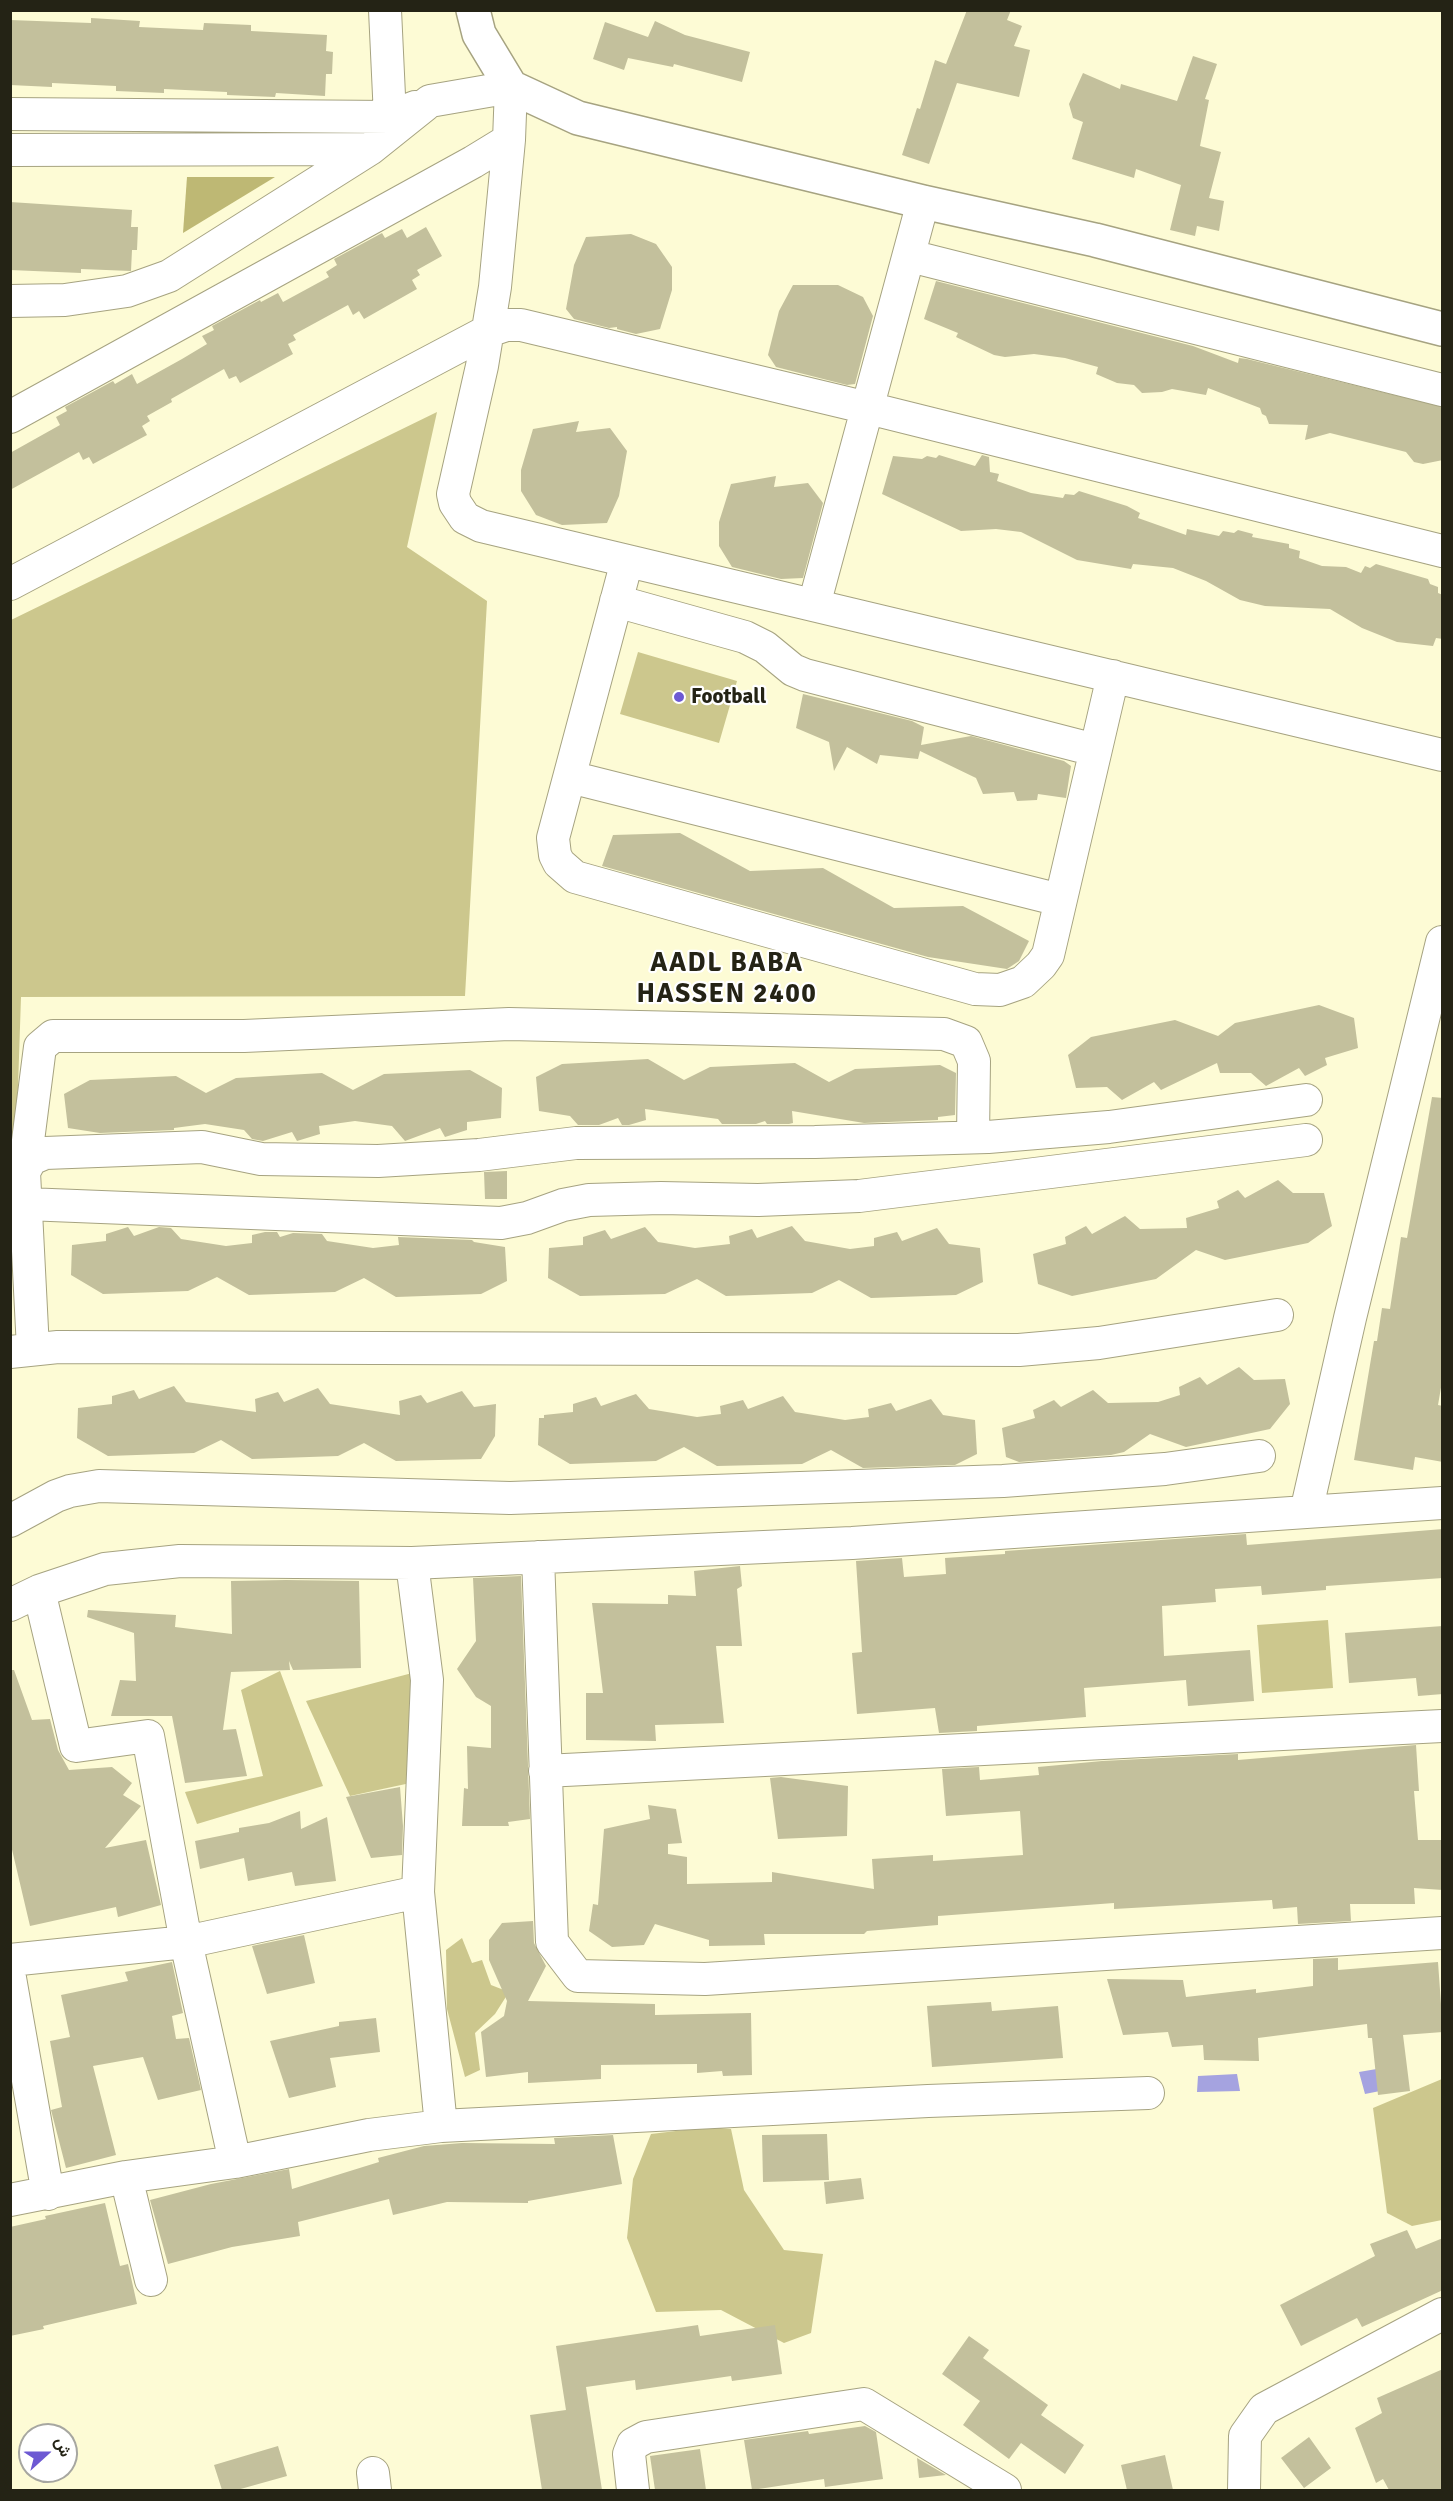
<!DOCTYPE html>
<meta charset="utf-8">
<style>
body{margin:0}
#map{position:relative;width:1453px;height:2501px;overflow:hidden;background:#fdfbd5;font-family:Signika,Vazirmatn,sans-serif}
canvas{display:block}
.frame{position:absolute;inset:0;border:12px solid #242315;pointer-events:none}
.north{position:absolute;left:18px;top:2423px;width:60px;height:60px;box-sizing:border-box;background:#fff;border:2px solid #a7a7a1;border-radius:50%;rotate:69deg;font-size:16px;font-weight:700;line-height:24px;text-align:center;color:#242315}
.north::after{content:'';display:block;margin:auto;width:21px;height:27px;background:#6d59d3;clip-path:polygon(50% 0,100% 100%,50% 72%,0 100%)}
</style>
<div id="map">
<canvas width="1453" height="2501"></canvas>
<div class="frame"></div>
<div class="north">ش</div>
</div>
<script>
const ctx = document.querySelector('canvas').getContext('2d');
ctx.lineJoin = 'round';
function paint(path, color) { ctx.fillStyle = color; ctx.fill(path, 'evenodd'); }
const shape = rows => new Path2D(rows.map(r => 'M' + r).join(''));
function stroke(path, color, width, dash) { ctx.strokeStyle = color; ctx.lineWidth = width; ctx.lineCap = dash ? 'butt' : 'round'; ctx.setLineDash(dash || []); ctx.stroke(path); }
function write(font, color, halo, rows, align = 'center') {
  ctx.font = font + ' Signika,sans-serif'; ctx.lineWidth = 4.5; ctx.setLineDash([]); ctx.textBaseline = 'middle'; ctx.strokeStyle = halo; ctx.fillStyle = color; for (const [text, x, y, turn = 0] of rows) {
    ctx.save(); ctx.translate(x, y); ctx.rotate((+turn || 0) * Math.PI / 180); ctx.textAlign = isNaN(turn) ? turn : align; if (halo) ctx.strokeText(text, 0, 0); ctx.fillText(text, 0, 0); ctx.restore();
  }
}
const green = shape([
 [437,412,407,547,487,601,465,996,21,997,11,1297,11,620],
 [638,652,737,681,719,743,620,714],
 [1328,1620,1333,1688,1262,1693,1257,1625],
 [280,1671,323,1786,197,1824,185,1792,263,1776,241,1690],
 [416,1672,415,1782,350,1796,306,1701],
 [462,1938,472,1963,482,1960,491,1985,509,1992,495,2014,475,2033,480,2070,465,2077,447,2009,446,1950],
 [1442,2079,1442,2220,1412,2226,1387,2213,1373,2108],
 [709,2127,731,2129,744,2190,784,2250,823,2254,811,2333,784,2343,721,2310,656,2312,627,2238,633,2179,651,2134]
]);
const forest = shape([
 [187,177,275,177,183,233]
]);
const water = shape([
 [1400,2065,1405,2086,1365,2094,1359,2072],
 [1237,2074,1240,2091,1197,2092,1198,2076]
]);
const building = shape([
 [967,10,1011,10,1007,20,1022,26,1014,46,1030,50,1019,97,957,83,929,164,902,155,917,108,920,109,935,60,946,64],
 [91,18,140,21,139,27,203,30,204,23,251,25,251,31,327,35,326,51,333,52,332,74,326,74,325,96,276,93,275,97,227,95,227,92,164,89,164,93,116,91,116,86,52,83,52,87,10,85,10,20,91,23],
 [655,21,685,35,750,52,742,82,674,64,673,67,628,58,624,70,593,59,605,22,648,37],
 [1193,56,1217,64,1205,99,1209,100,1200,146,1221,152,1209,198,1224,201,1219,231,1197,226,1195,236,1170,230,1181,185,1136,169,1134,178,1072,159,1083,122,1073,118,1069,104,1083,73,1120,89,1121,84,1177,101],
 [10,202,132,210,131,227,138,227,137,250,132,250,131,271,81,269,81,273,10,270],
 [426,227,442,256,417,270,420,275,412,280,417,289,364,319,359,311,353,315,348,305,293,335,296,340,288,344,293,354,240,383,236,376,229,379,224,369,171,399,172,402,147,416,150,421,142,426,147,435,93,464,89,457,83,460,79,452,10,490,10,453,60,425,56,417,67,411,65,407,113,381,115,384,132,374,137,384,182,359,207,344,202,336,214,330,212,326,260,300,261,302,278,293,283,302,329,277,326,272,337,265,334,259,382,233,385,238,402,229,407,238],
 [631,234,656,244,672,267,672,290,660,329,636,334,617,329,617,327,609,328,574,319,566,309,574,265,586,237],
 [936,281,1193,346,1238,363,1239,358,1247,359,1443,407,1443,460,1423,464,1414,462,1406,452,1330,433,1305,440,1308,425,1269,424,1266,416,1262,414,1260,408,1208,388,1206,395,1172,389,1162,392,1142,393,1134,385,1117,383,1096,374,1098,367,1065,358,1034,354,1005,357,994,355,956,337,958,333,924,319],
 [793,285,838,285,863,297,873,316,855,384,847,385,776,367,768,355,779,311],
 [579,421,576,432,610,428,627,451,619,496,607,523,562,525,536,515,521,491,521,470,533,429],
 [939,455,975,466,982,455,989,457,990,472,999,474,997,481,1031,493,1063,498,1065,494,1074,495,1079,491,1127,506,1140,513,1138,518,1186,535,1187,529,1219,536,1223,531,1234,533,1238,530,1253,534,1252,537,1289,544,1289,548,1300,551,1299,558,1322,566,1346,567,1361,573,1365,566,1370,568,1376,564,1428,579,1430,584,1438,587,1438,593,1443,595,1443,639,1436,638,1433,646,1397,642,1362,628,1330,609,1265,606,1240,600,1206,581,1173,568,1133,564,1131,569,1077,560,1021,532,996,529,961,531,882,494,893,456,922,459,927,456,936,458],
 [776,476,774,487,808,483,823,503,803,578,781,579,732,567,719,546,719,522,731,484],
 [803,694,912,721,924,727,921,745,971,736,1064,761,1071,766,1066,798,1038,794,1037,800,1017,801,1014,792,983,794,976,778,920,751,918,759,880,755,877,764,847,747,834,771,829,742,796,728],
 [680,833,750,871,823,868,894,908,963,906,1029,941,1019,961,1007,969,928,957,602,866,613,835],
 [1319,1005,1354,1018,1358,1048,1325,1058,1327,1065,1305,1076,1299,1068,1266,1086,1251,1073,1220,1073,1217,1063,1161,1090,1154,1082,1122,1100,1107,1087,1076,1088,1068,1055,1091,1037,1175,1020,1218,1036,1235,1023],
 [648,1059,684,1080,710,1067,795,1063,829,1082,855,1069,940,1065,956,1073,955,1115,938,1117,938,1120,864,1123,792,1111,793,1123,789,1124,767,1124,765,1121,756,1124,722,1124,718,1119,645,1109,646,1120,629,1125,622,1125,618,1118,599,1125,578,1125,570,1116,539,1111,536,1077,562,1064],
 [470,1070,502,1088,501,1118,467,1122,467,1130,445,1137,440,1128,405,1141,392,1126,355,1121,319,1126,320,1134,297,1141,292,1132,263,1141,252,1139,244,1130,205,1124,174,1128,174,1130,100,1133,68,1128,64,1094,90,1080,176,1076,206,1093,236,1078,322,1073,353,1090,384,1074],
 [1432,1097,1443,1098,1443,1376,1438,1405,1443,1406,1443,1462,1415,1457,1413,1470,1354,1460,1374,1341,1377,1341,1382,1308,1390,1309,1401,1237,1407,1238],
 [507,1171,507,1199,485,1199,484,1172],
 [1278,1180,1293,1193,1324,1193,1332,1226,1308,1243,1225,1260,1196,1250,1156,1279,1072,1296,1038,1284,1033,1254,1066,1244,1065,1237,1086,1226,1092,1234,1125,1216,1140,1229,1187,1228,1186,1218,1219,1208,1217,1201,1238,1190,1245,1198],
 [792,1226,805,1241,850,1249,874,1246,874,1238,897,1232,902,1241,937,1228,949,1244,980,1248,983,1282,956,1295,871,1298,839,1280,812,1293,726,1296,697,1279,665,1294,580,1296,548,1278,549,1248,583,1245,583,1237,605,1230,611,1239,645,1227,658,1242,695,1248,730,1244,729,1236,752,1229,757,1238],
 [128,1227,134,1236,159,1227,171,1228,181,1239,226,1246,252,1243,252,1235,265,1232,277,1232,280,1237,293,1233,322,1234,327,1241,373,1248,399,1245,398,1237,472,1240,474,1242,505,1247,507,1281,481,1294,396,1297,364,1278,335,1292,249,1295,217,1277,188,1291,103,1294,71,1275,72,1245,106,1241,106,1234],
 [1239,1367,1254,1380,1285,1379,1290,1404,1270,1429,1186,1447,1150,1434,1124,1452,1111,1455,1019,1462,1006,1457,1002,1428,1035,1418,1033,1410,1054,1400,1061,1407,1093,1390,1108,1403,1158,1402,1180,1395,1179,1387,1200,1377,1207,1385],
 [174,1386,186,1402,256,1412,255,1399,278,1392,284,1402,318,1388,330,1404,400,1415,399,1401,421,1395,427,1403,462,1391,474,1407,496,1404,495,1436,481,1459,396,1461,364,1443,338,1456,252,1459,221,1440,194,1453,108,1456,77,1438,78,1408,112,1404,112,1396,134,1390,139,1399],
 [636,1394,649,1409,697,1417,721,1414,720,1406,743,1400,748,1409,783,1396,795,1412,845,1420,869,1417,868,1409,891,1403,896,1411,931,1399,943,1415,975,1420,977,1454,955,1465,863,1468,831,1450,802,1464,717,1466,684,1447,656,1461,570,1464,538,1445,539,1418,544,1418,544,1415,573,1412,573,1404,596,1397,601,1406],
 [1443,1529,1443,1578,1326,1586,1326,1590,1262,1595,1261,1586,1215,1589,1216,1602,1162,1606,1164,1656,1250,1650,1254,1701,1188,1706,1186,1680,1084,1688,1086,1717,977,1726,977,1731,939,1733,935,1708,857,1714,852,1653,862,1652,856,1561,902,1558,904,1577,946,1574,945,1558,1005,1554,1005,1551,1246,1534,1247,1545],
 [740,1566,742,1586,737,1589,742,1646,716,1646,724,1723,655,1725,656,1741,586,1740,586,1693,603,1693,592,1603,668,1604,668,1595,696,1596,694,1571],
 [521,1576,530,1819,508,1822,509,1826,462,1826,464,1788,468,1789,467,1746,491,1748,491,1706,476,1697,457,1669,476,1641,473,1578],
 [286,1580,359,1581,361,1668,293,1670,289,1661,290,1670,231,1672,223,1730,236,1729,247,1776,185,1783,172,1716,111,1716,120,1680,136,1681,134,1633,87,1617,88,1610,176,1615,175,1627,232,1634,231,1581],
 [1443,1626,1443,1694,1418,1696,1416,1678,1349,1683,1345,1633],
 [10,1670,14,1670,32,1720,50,1719,58,1750,69,1770,112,1767,132,1783,123,1795,141,1806,105,1848,146,1840,161,1905,118,1917,116,1907,30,1926,10,1841],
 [1416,1745,1419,1791,1414,1791,1418,1840,1443,1840,1443,1890,1414,1888,1415,1904,1350,1904,1351,1921,1298,1924,1297,1907,1273,1909,1272,1900,1114,1909,1114,1903,938,1916,938,1925,867,1931,864,1934,764,1934,765,1945,709,1946,709,1940,655,1924,644,1945,612,1947,589,1931,593,1904,598,1905,604,1829,650,1819,648,1805,676,1809,682,1843,668,1844,668,1854,687,1857,687,1884,772,1882,772,1872,874,1889,872,1859,933,1855,933,1861,1023,1855,1020,1811,946,1816,942,1769,979,1767,980,1780,1039,1775,1038,1767,1102,1761,1238,1754,1238,1760],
 [781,1777,848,1786,847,1836,778,1839,770,1778],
 [400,1787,403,1826,402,1855,371,1858,346,1797],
 [300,1811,301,1829,327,1817,336,1881,295,1886,292,1872,248,1881,244,1858,200,1869,195,1841,239,1832,239,1828,269,1823],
 [533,1921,534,1943,546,1966,528,2001,655,2004,655,2015,751,2013,752,2075,723,2076,722,2071,697,2073,697,2064,601,2065,601,2079,528,2083,528,2072,486,2077,481,2032,504,2016,507,2001,489,1960,489,1940,502,1923],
 [304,1935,315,1983,267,1994,252,1946],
 [1338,1958,1338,1970,1438,1962,1443,2032,1403,2035,1410,2091,1378,2095,1372,2038,1368,2038,1367,2024,1258,2038,1259,2061,1204,2060,1203,2045,1172,2047,1168,2032,1123,2035,1107,1979,1183,1980,1186,1997,1256,1989,1256,1993,1313,1986,1313,1959],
 [172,1962,183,2013,172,2016,176,2039,189,2038,201,2090,158,2100,143,2057,93,2066,116,2155,66,2168,51,2110,62,2107,50,2041,70,2037,61,1995,128,1981,125,1972],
 [991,2002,992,2011,1058,2006,1063,2058,932,2067,927,2006],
 [376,2018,380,2052,330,2058,336,2087,289,2098,270,2041,339,2026,339,2022],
 [827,2134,829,2180,763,2182,762,2135],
 [613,2135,622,2184,528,2201,528,2203,447,2202,393,2215,389,2199,298,2222,300,2236,232,2247,168,2264,150,2200,211,2184,289,2169,292,2189,379,2162,378,2158,424,2146,462,2143,555,2144,554,2138],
 [861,2178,864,2199,826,2204,824,2182],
 [105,2203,120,2266,128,2264,137,2304,43,2326,44,2329,10,2336,10,2227,46,2219,45,2216],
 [1407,2230,1416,2249,1443,2238,1443,2290,1362,2327,1357,2318,1301,2346,1280,2305,1375,2256,1370,2244],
 [698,2325,700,2336,775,2325,782,2374,732,2381,731,2376,636,2390,635,2380,586,2387,602,2490,542,2490,530,2415,566,2410,556,2346],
 [969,2336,989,2350,983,2358,1048,2405,1041,2415,1084,2445,1065,2474,1021,2443,1009,2459,963,2425,980,2401,942,2374],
 [1443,2369,1443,2490,1389,2490,1383,2479,1376,2483,1355,2428,1382,2413,1377,2398],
 [865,2426,876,2432,883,2479,825,2487,824,2479,752,2490,744,2440,808,2431,809,2434],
 [1309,2437,1331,2468,1304,2488,1281,2458],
 [278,2446,287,2476,237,2490,222,2490,214,2465],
 [700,2449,706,2490,655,2490,650,2456],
 [1165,2455,1173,2490,1127,2490,1121,2465],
 [917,2458,946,2475,919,2478]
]);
const street = shape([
 [385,10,390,117],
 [10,114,390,117,415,107],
 [10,150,370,149],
 [910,256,1442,390],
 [10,301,65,300,127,291,169,276,370,149,430,101,511,87,509,140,495,287,482,366,453,494,455,503,465,518,481,526,1442,755],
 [10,417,473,162,509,140],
 [627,561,553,838,555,855,559,863,575,877,975,989,1000,990,1023,982,1041,965,1048,955,1113,676],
 [10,584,488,331,506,325,521,325,868,408,1442,551],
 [616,601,745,637,765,647,793,670,805,675,1095,750],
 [814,605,923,202],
 [570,777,1060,900],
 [24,1172,40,1047,53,1036,244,1036,509,1024,944,1034,966,1042,974,1061,973,1137],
 [26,1204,501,1223,527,1218,563,1205,589,1200,661,1198,758,1200,859,1196,1306,1140],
 [33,1349,24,1172,31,1159,45,1153,202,1147,261,1159,378,1161,479,1155,576,1143,815,1142,988,1137,1109,1127,1306,1100],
 [10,1352,58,1347,1019,1350,1099,1343,1277,1315],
 [1306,1512,1442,1503],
 [10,1521,56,1496,70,1491,99,1486,510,1498,1003,1481,1165,1469,1259,1456],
 [538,1557,552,1942,578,1976,705,1979,1442,1933],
 [412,1563,427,1680,418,1892,441,2126],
 [39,1591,76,1746,148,1736,186,1942,235,2162],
 [10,1605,39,1591,105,1569,180,1561,412,1563,852,1543,1306,1512,1350,1318,1442,942],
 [545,1771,1442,1726],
 [10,1960,186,1942,418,1892],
 [10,1978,48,2194],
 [126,2177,151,2280],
 [10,2200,126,2177,235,2162,369,2135,441,2126,928,2101,1148,2093],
 [373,2473,375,2490],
 [633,2490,629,2454,633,2444,646,2437,864,2404,1005,2490],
 [1244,2490,1245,2436,1264,2409,1442,2314]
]);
const secondary = shape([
 [473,10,479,34,511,87,578,118,923,202,1095,240,1442,329]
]);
const markers = [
 [679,697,6,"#6d59d3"]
];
const poiNames = [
 ["Football",691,697]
];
const districtNames = [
 ["AADL BABA",727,964],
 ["HASSEN 2400",727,995]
];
paint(green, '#ccc78d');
paint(forest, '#beb874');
paint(water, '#a5a3e0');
paint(building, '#c3c09c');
stroke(street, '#a6a381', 34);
stroke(secondary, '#a6a381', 36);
stroke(street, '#fff', 32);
stroke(secondary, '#fff', 33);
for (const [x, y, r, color] of markers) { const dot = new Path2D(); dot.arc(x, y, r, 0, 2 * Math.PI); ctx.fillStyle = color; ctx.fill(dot); stroke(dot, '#fff', 2); }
write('bold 21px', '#242315', '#fff', poiNames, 'left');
ctx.letterSpacing = '1.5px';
write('bold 27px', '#242315', '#fff', districtNames);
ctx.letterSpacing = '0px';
</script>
